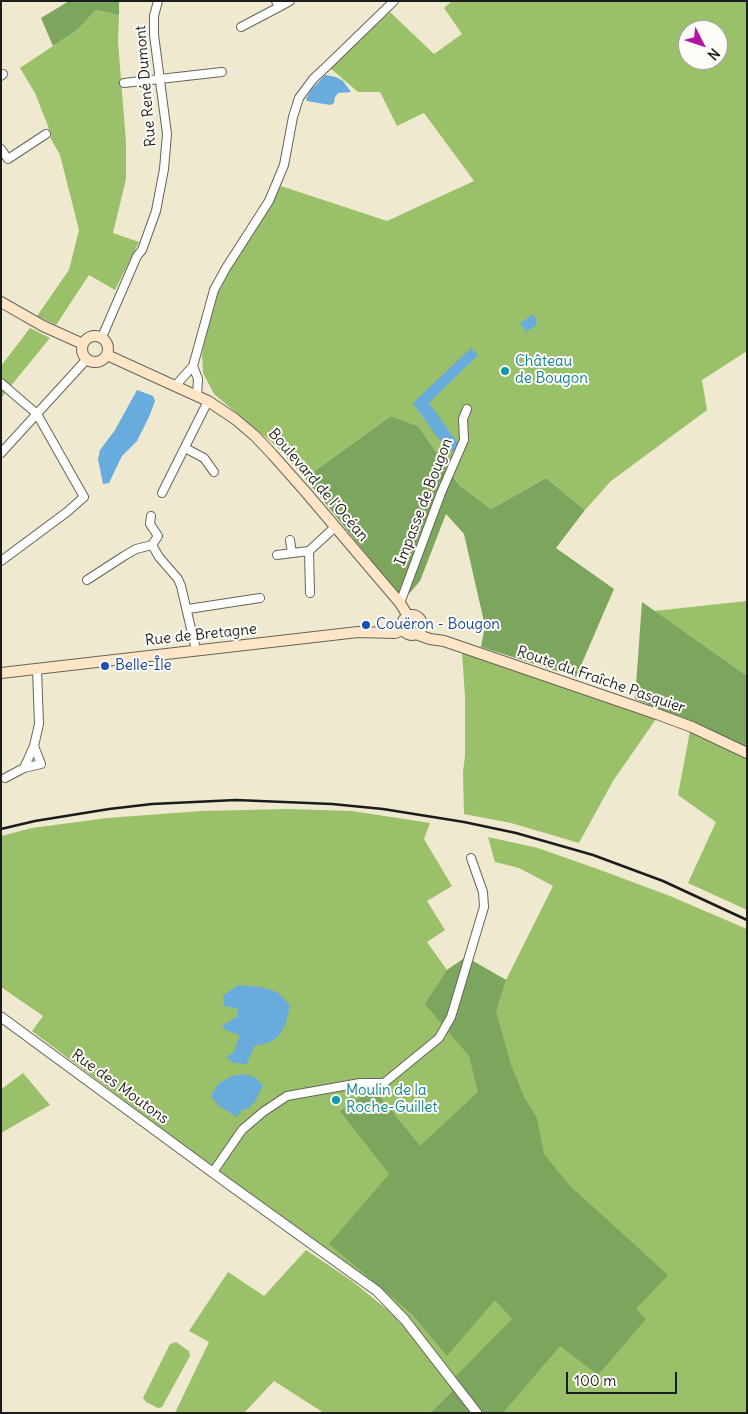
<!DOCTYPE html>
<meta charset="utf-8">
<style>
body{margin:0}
#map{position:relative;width:748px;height:1414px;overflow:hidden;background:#efe9cf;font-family:Delius,sans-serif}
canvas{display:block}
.frame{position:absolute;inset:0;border:2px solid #1c1c1c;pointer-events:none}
.north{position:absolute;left:678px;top:20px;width:50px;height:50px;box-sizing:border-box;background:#fdfcf7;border:1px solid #a3a29f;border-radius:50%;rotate:131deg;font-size:14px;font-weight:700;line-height:20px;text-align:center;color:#1c1c1c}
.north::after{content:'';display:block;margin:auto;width:18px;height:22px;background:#b5179e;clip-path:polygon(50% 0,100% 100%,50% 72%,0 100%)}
.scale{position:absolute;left:566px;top:1372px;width:111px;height:22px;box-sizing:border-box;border:2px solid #1c1c1c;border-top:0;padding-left:6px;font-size:15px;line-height:18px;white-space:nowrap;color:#1c1c1c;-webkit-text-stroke:4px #fdfcf7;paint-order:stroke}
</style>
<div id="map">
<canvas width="748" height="1414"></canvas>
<div class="frame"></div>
<div class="north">N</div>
<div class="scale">100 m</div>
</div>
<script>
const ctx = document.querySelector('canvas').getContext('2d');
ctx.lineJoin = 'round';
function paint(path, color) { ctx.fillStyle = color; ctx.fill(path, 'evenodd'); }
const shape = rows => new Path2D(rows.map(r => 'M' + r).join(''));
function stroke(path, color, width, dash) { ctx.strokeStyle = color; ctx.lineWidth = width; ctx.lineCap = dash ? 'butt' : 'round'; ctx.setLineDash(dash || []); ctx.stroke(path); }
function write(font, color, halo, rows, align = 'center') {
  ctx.font = font + ' Delius,sans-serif'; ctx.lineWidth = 4; ctx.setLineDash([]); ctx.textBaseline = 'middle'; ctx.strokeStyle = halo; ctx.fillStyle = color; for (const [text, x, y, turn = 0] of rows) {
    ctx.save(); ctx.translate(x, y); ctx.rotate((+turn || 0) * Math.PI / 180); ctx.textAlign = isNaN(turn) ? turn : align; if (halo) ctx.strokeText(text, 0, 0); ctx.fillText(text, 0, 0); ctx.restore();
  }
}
const green = shape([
 [452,1,747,1,747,351,702,380,707,410,611,481,585,510,546,478,491,509,459,485,418,426,391,416,305,478,276,446,214,394,203,373,202,354,209,321,219,287,281,186,387,221,474,181,424,113,397,126,380,92,358,92,330,68,390,12,434,54,462,34,444,8],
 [688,30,718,30,718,60,688,60],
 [96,10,119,15,118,42,126,142,126,179,113,233,139,242,115,290,89,275,56,325,37,316,69,270,79,230,60,155,51,139,48,126,35,93,20,68,77,30],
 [30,328,50,338,1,398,1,366],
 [747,601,747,676,654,611],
 [462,651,656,719,613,781,579,843,511,823,464,814,463,772,465,756,465,697],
 [690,731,747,758,747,910,688,883,716,822,678,795],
 [288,809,352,811,430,823,424,839,452,886,427,901,445,930,427,942,447,970,466,957,506,980,553,886,519,868,495,862,488,837,538,848,603,871,670,896,747,929,747,1413,477,1413,377,1291,32,1031,43,1016,1,987,1,836,32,828,107,818,201,811],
 [23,1073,50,1105,1,1133,1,1087,3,1088],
 [306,1250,352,1281,400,1320,454,1389,430,1413,324,1413,274,1381,244,1413,175,1413,209,1342,189,1331,228,1272,264,1296],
 [176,1342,189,1351,190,1356,162,1407,158,1408,146,1402,143,1398,170,1344]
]);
const forest = shape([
 [69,1,119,1,119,15,96,10,77,30,53,46,41,18],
 [391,416,418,426,459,485,491,509,546,478,585,510,556,548,614,589,576,677,481,647,485,626,464,534,446,514,420,581,408,595,400,596,305,478],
 [642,602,747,676,747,747,635,699],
 [466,957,506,980,496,1011,511,1065,524,1097,537,1118,544,1154,570,1186,668,1275,636,1309,646,1319,598,1375,560,1346,503,1413,477,1413,452,1380,512,1319,495,1300,447,1356,412,1314,329,1244,389,1174,340,1111,373,1088,420,1146,478,1092,469,1056,425,1004,447,970],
 [454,1389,472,1413,430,1413]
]);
const water = shape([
 [325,75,336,77,343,81,351,92,338,93,335,97,334,103,330,105,307,101,306,99,311,90],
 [534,314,537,324,527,332,520,323],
 [471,348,478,355,429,403,460,446,453,452,438,438,413,403],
 [137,390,153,396,155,401,149,417,137,441,122,456,109,483,103,484,98,459,100,450,115,430],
 [238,985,261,987,277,992,290,1005,286,1023,278,1037,268,1043,254,1046,247,1064,234,1063,226,1057,234,1052,240,1035,227,1031,222,1026,238,1016,238,1009,224,1006,223,996],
 [245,1074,255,1078,263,1085,256,1100,249,1108,242,1110,237,1117,219,1106,211,1096,218,1084,232,1076]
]);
const minor = shape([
 [279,7,290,1],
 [241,27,279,7,276,1],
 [1,76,3,74],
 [124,83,222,72],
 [1,149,8,159,46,134],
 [102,337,137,256,142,250,156,211,164,169,167,134,154,35,154,16,158,1],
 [193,366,198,379,197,395],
 [1,383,37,414,84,497,67,512,1,561],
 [176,385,193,366,214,290,226,268,269,201,284,165,293,117,299,98,313,79,327,66,394,1],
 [185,448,204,458,214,472],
 [1,453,87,359],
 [162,493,208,401],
 [151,516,150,524,158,536,152,545,159,557,178,579,181,586,196,650],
 [290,540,292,553],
 [309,551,335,527],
 [277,555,309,551,310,593],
 [87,580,124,556,136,549,152,545],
 [400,603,441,493,464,440,463,419,467,409],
 [188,609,260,598],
 [24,768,41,764,34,746],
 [5,778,24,768,34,746,39,724,37,669],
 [213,1172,242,1130,263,1112,287,1096,360,1083,384,1083,439,1038,451,1017,484,907,483,892,471,858]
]);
const tertiary = shape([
 [1,1017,223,1180,377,1291,405,1320,477,1413]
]);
const secondary = shape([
 [1,302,43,326,83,344],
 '82 349a13 13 0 1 1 26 0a13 13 0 1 1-26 0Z',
 [107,355,208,401,235,419,255,436,272,454,304,490,400,603,408,616],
 '402 625a10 10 0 1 1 20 0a10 10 0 1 1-20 0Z',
 [416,634,430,639,444,641,657,714,692,727,747,753],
 [1,673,358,632,395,633,403,630]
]);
const rail = shape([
 [1,829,35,821,109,809,152,804,236,800,332,804,383,809,464,822,516,833,593,855,663,881,747,920]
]);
const markers = [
 [505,371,5,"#0f9aa8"],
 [366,625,5,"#1a4fb4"],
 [105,666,5,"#1a4fb4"],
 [336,1100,5,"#0f9aa8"]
];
const streetNames = [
 ["Rue René Dumont",146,86,-95],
 ["Boulevard de l'Océan",318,485,49],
 ["Impasse de Bougon",424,502,-69],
 ["Rue de Bretagne",201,635,-6],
 ["Route du Fraîche Pasquier",601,680,19],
 ["Rue des Moutons",120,1087,36]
];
const cultureNames = [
 ["Château",515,362],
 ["de Bougon",515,379],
 ["Moulin de la",346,1091],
 ["Roche-Guillet",346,1108]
];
const transitNames = [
 ["Couëron - Bougon",376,625],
 ["Belle-Île",115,666]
];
paint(green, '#9bc06a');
paint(forest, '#7ca65e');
paint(water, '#68abdd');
stroke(minor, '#66645b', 10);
stroke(tertiary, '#66645b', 11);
stroke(secondary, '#66645b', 12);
stroke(minor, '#fff', 8);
stroke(tertiary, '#fff', 9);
stroke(secondary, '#fee5c5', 10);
stroke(rail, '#1c1c1c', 2.5);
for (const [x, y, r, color] of markers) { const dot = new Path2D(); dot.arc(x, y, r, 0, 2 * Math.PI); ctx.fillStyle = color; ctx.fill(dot); stroke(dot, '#fdfcf7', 2); }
write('15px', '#1c1c1c', '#fdfcf7', streetNames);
write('15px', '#0d838f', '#fdfcf7', cultureNames, 'left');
write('15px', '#164399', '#fdfcf7', transitNames, 'left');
</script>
